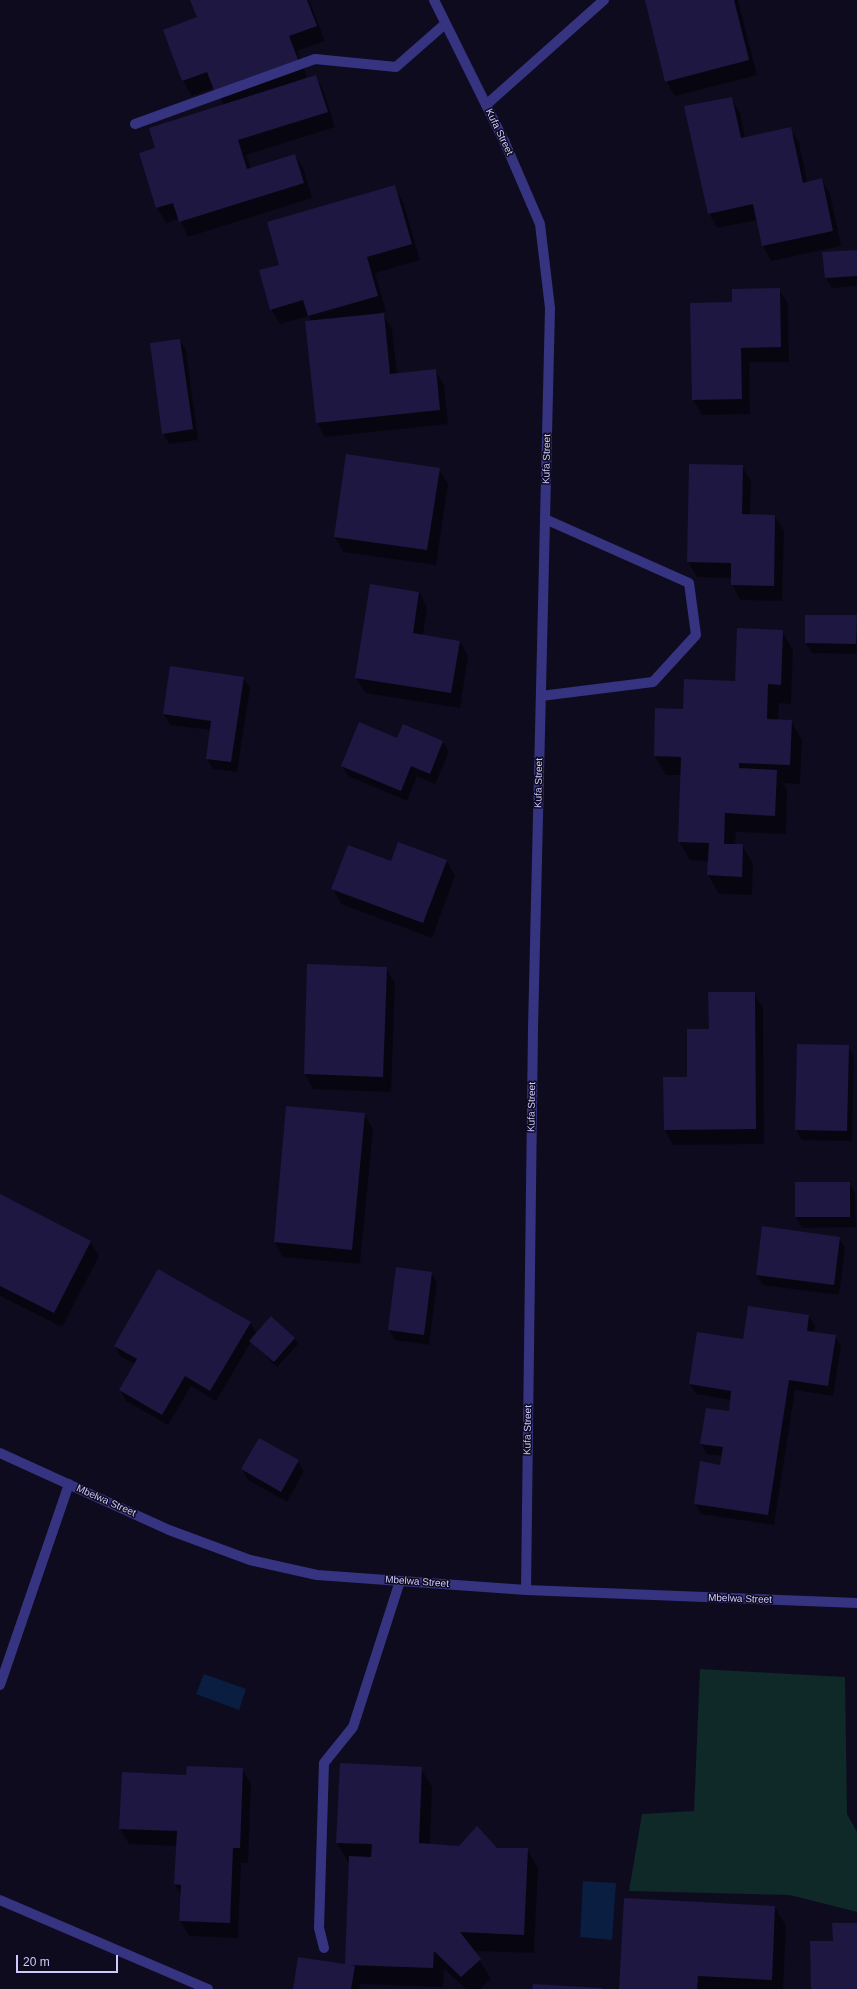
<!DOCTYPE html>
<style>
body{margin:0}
#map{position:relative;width:857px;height:1989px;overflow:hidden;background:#0e0b1f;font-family:Arial,sans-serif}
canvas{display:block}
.scale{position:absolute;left:16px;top:1955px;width:102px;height:18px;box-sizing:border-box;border:2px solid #cec9ff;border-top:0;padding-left:5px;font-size:12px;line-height:14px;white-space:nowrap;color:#cec9ff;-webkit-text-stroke:3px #0e0b1f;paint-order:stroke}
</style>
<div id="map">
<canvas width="857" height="1989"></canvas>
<div class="scale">20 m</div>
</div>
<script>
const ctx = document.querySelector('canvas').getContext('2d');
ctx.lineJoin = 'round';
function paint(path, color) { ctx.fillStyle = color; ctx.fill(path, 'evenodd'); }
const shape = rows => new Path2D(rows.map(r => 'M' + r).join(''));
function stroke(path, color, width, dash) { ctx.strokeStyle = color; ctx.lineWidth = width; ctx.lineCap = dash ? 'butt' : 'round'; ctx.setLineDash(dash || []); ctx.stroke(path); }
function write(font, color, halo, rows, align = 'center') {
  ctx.font = font + ' Arial,sans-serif'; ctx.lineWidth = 3; ctx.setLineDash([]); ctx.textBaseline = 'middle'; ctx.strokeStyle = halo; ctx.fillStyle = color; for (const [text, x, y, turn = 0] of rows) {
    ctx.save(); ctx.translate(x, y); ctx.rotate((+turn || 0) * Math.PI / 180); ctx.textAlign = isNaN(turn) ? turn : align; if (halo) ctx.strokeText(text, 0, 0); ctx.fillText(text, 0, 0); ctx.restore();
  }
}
const green = shape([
 [700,1669,845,1677,847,1814,857,1832,857,1912,790,1895,629,1891,642,1814,694,1811]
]);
const water = shape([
 [204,1674,246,1689,239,1710,196,1694],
 [583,1881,616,1883,612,1940,580,1937]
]);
const shadow = shape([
 [191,0,309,0,325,41,297,51,307,77,297,81,297,82,316,77,324,92,335,127,246,155,251,169,295,155,304,170,312,198,188,237,179,219,166,223,157,208,140,154,156,149,224,105,214,88,192,96,183,81,164,31,198,18],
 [646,0,738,0,757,75,675,96,666,81],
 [731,98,740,113,745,138,790,128,799,143,807,182,821,179,830,194,841,246,771,261,763,246,757,220,717,228,709,213],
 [394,187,403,202,420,260,375,273,386,311,377,314,383,314,392,329,397,374,435,370,444,385,448,424,325,437,317,422,312,321,309,316,280,324,271,309,280,265],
 [857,251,857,286,832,288,826,278,823,253],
 [779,289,788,304,789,362,749,362,750,414,702,415,693,400,733,303],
 [180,340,186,350,198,440,169,444,163,433],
 [742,466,751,481,750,515,775,516,784,531,782,601,740,600,732,584,732,578,697,577,688,562],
 [439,469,448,484,436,565,343,552,335,537],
 [419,592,427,607,423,636,460,641,468,656,460,708,365,693,356,678],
 [806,616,856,616,857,654,812,653,806,643],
 [782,631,793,650,791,704,779,703,778,720,791,721,802,740,800,784,783,783,787,790,786,834,736,832,735,845,742,845,753,864,752,895,719,894,708,875,709,861,690,860,679,841,681,775,666,775,655,756,684,710,735,682],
 [171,667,244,678,250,688,237,772,213,769,207,759,211,730,170,725,164,714],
 [397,739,443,742,449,752,435,784,417,776,407,801,348,776,342,766],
 [446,860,455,876,432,938,341,904,333,889],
 [308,966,386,968,395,983,391,1092,313,1089,305,1074],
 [754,993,763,1008,764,1144,673,1145,665,1130,710,1030],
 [848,1046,854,1056,852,1141,802,1140,796,1130],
 [364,1114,373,1129,360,1264,283,1257,275,1242],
 [796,1183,849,1183,855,1193,856,1227,802,1228,796,1217],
 [0,1196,90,1241,99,1256,62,1327,0,1296],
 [839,1238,845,1248,839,1295,763,1285,757,1275],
 [431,1272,437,1283,429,1345,395,1340,389,1330],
 [809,1316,815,1326,814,1333,835,1336,841,1346,833,1396,795,1390,774,1525,701,1514,695,1504,721,1466,723,1456,707,1454,701,1444,729,1412,731,1400,696,1394,690,1384,744,1340],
 [272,1317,295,1339,298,1344,277,1367,251,1342,216,1401,191,1386,168,1425,126,1401,120,1390,135,1364,121,1357,115,1346,250,1322,257,1334],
 [298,1461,304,1471,287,1502,248,1480,242,1469],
 [341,1764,421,1768,432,1787,430,1845,527,1849,538,1868,534,1953,474,1951,491,1979,480,1989,466,1989,444,1969,443,1987,360,1984,359,1989,294,1989,346,1966,350,1862,348,1862,337,1843],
 [242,1769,251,1784,248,1863,241,1863,238,1938,189,1936,180,1921,181,1896,175,1884,177,1846,129,1844,120,1829,187,1776],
 [775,1907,786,1926,783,1989,620,1989]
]);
const building = shape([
 [190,0,307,0,317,26,289,36,299,62,215,93,207,72,182,81,163,30,197,17],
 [645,0,734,0,749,60,665,82],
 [316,75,328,112,238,140,247,169,295,154,304,183,179,222,173,203,156,208,139,153,155,148,149,128],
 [732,97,741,138,791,127,803,183,822,178,833,231,762,246,753,204,708,214,684,106],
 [395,185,412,244,367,257,378,296,308,316,303,300,270,310,259,270,279,265,267,222],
 [857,250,857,276,825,278,822,252],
 [780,288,781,347,741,348,742,399,692,400,690,303,732,302,732,289],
 [384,313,390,374,436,369,440,410,316,423,305,321],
 [180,339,193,429,162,434,150,343],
 [346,454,440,468,427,550,334,537],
 [689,464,743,465,742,514,775,515,774,586,731,585,731,563,687,562],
 [370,584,419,592,413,633,460,641,451,693,355,678],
 [805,615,857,615,856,644,805,643],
 [737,628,783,630,781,685,768,684,767,719,792,720,790,765,739,763,739,768,777,770,775,816,725,813,724,844,743,844,742,877,707,875,709,843,678,842,681,757,654,756,655,708,683,709,684,679,735,681],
 [170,666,244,677,231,762,206,759,211,721,163,714],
 [359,722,397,738,403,724,443,741,430,774,411,766,401,791,341,766],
 [398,842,447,860,423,923,331,889,348,845,391,861],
 [307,964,387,967,383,1077,304,1074],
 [708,992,755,992,756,1129,664,1130,663,1077,687,1077,687,1029,709,1029],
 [797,1044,849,1045,847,1131,795,1130],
 [286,1106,365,1113,352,1250,274,1242],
 [795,1182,850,1182,850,1217,795,1217],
 [0,1194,91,1241,54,1313,0,1286],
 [762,1226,840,1237,834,1285,756,1275],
 [396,1267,432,1272,424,1335,388,1330],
 [158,1269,251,1322,210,1391,185,1376,162,1415,119,1390,137,1359,114,1346],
 [748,1306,809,1315,807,1331,836,1335,828,1386,789,1380,768,1515,694,1504,700,1461,720,1465,723,1447,700,1444,706,1408,729,1411,731,1391,689,1384,697,1332,743,1339],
 [271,1316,295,1338,274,1362,249,1341],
 [259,1438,299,1460,281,1492,241,1469],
 [340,1763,422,1767,419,1843,459,1846,477,1826,497,1848,528,1848,524,1935,460,1932,481,1959,461,1977,434,1951,433,1968,350,1965,355,1966,351,1989,293,1989,298,1957,345,1964,349,1856,371,1857,372,1844,336,1843],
 [187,1766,243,1768,240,1848,233,1848,230,1923,179,1921,181,1885,174,1884,177,1831,119,1829,122,1772,186,1775],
 [624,1898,775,1906,772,1980,698,1976,697,1989,619,1989],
 [832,1923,857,1923,857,1989,811,1989,810,1941,833,1941],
 [533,1984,602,1988,602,1989,532,1989]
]);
const lane = shape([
 [486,105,604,0],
 [135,124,315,59,396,67,445,24],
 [541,696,653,682,696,635,689,583,545,519],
 [0,1685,69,1484],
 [324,1948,319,1928,324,1763,353,1727,400,1581]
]);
const street = shape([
 [434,0,505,143,540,224,550,308,533,1028,526,1590],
 [0,1453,169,1530,250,1560,317,1575,526,1590,857,1603],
 [0,1900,208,1989]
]);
const streetNames = [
 ["Kufa Street",499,132,64],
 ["Kufa Street",547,459,-89],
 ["Kufa Street",539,783,-89],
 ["Kufa Street",532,1107,-89],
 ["Kufa Street",528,1430,-89],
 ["Mbelwa Street",106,1501,24],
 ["Mbelwa Street",417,1582,4],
 ["Mbelwa Street",740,1599,2]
];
paint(green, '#0e2928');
paint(water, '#091e40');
paint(shadow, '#0007');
paint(building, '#1e1741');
stroke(lane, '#363480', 10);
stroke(street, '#363480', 10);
write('10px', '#cec9ff', '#0e0b1f', streetNames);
</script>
